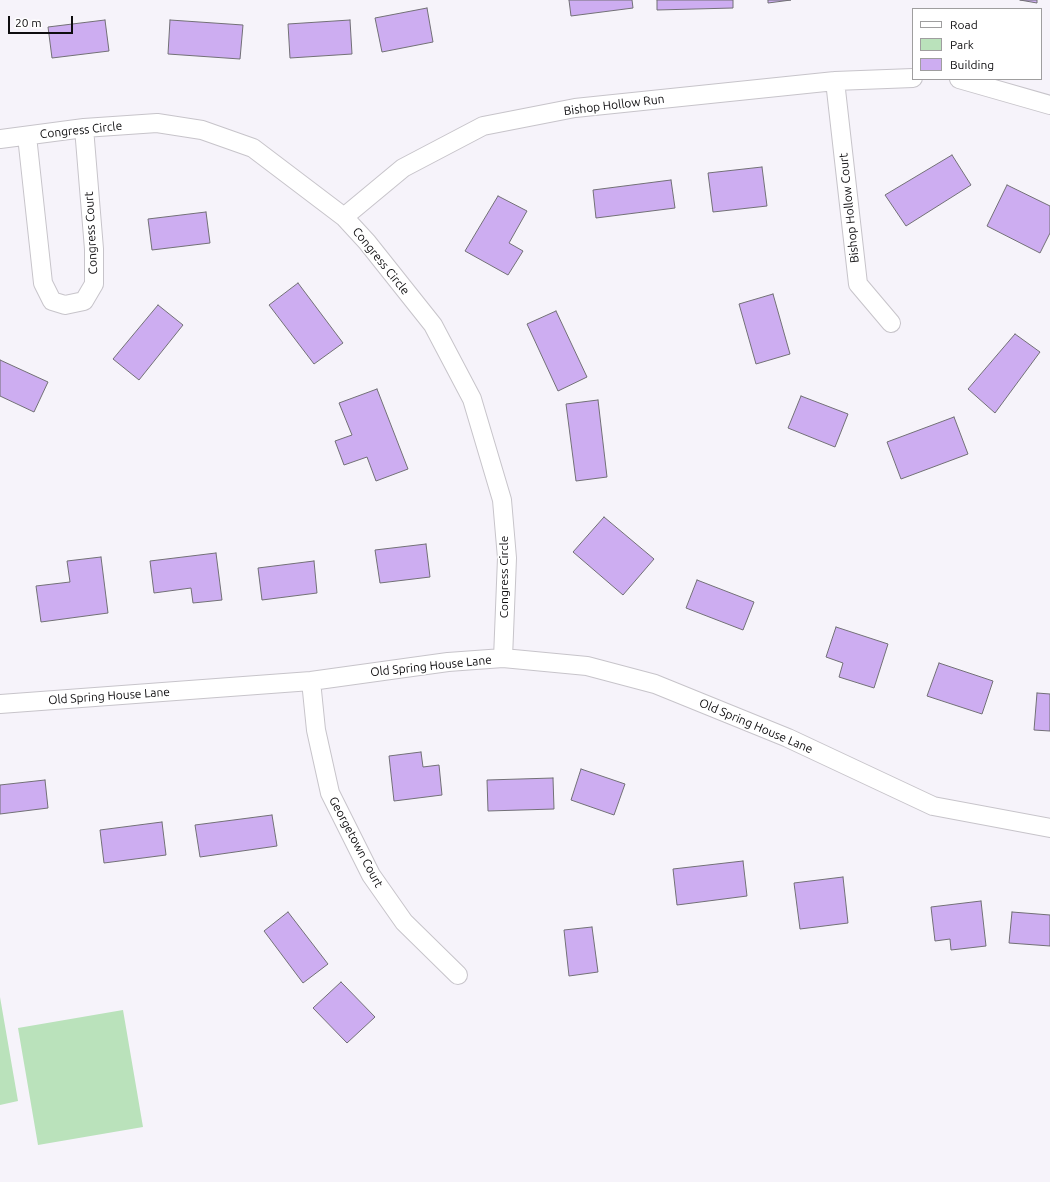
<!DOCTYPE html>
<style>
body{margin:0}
#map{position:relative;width:1050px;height:1182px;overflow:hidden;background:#f6f3fa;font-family:Ubuntu,sans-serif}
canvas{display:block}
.legend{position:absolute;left:912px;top:8px;width:130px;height:72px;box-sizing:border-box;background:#fff;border:1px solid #9f9e9f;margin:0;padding:5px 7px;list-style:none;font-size:12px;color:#0e0d0f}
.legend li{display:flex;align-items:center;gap:8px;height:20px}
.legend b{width:20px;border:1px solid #9f9e9f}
.scale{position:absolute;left:8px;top:16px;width:65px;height:18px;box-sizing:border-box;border:2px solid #0e0d0f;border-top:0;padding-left:5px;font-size:12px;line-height:14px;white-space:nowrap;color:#0e0d0f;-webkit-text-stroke:3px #fff;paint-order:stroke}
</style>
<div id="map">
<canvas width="1050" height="1182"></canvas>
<ul class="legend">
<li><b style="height:5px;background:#fff"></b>Road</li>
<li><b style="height:11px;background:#bae2bb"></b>Park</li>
<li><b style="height:11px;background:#cdadf1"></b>Building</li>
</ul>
<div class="scale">20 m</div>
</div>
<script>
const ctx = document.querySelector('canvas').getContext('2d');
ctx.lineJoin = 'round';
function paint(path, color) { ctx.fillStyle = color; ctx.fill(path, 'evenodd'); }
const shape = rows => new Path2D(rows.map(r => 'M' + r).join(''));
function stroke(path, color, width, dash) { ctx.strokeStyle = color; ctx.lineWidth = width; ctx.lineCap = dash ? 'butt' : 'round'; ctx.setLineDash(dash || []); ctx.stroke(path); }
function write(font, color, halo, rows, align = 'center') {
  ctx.font = font + ' Ubuntu,sans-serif'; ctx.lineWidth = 3.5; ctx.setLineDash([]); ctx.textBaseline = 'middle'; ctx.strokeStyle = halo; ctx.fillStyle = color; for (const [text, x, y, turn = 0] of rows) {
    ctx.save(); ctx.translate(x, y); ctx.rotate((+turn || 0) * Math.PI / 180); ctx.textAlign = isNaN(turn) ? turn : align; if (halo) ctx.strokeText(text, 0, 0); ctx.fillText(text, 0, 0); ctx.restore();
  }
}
const green = shape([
 [0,997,18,1101,0,1105],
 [123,1010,143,1127,38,1145,18,1028]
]);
const building = shape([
 [569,0,632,0,633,8,571,16,569,0],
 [657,0,733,0,733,8,657,10,657,0],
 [768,0,791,0,768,3,768,0],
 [1020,0,1037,0,1037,3,1020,0],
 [427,8,433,42,382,52,375,18,427,8],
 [105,20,109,51,52,58,48,27,105,20],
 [170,20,243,25,240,59,168,54,170,20],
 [350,20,352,54,290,58,288,24,350,20],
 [952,155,971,185,906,226,885,195,952,155],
 [762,167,767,206,713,212,708,173,762,167],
 [671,180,675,208,596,218,593,190,671,180],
 [1007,185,1050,206,1050,233,1040,253,987,226,1007,185],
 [498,196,527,211,509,243,523,251,508,275,465,251,498,196],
 [206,212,210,243,152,250,148,219,206,212],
 [298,283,343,343,314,364,269,305,298,283],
 [773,294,790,354,756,364,739,304,773,294],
 [158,305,183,325,139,380,113,359,158,305],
 [556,311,587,377,558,391,527,324,556,311],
 [1015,334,1040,352,995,413,968,389,1015,334],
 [0,360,48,382,34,412,0,396,0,360],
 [377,389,408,469,376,481,367,457,344,465,335,441,352,435,339,403,377,389],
 [801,396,848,414,835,447,788,428,801,396],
 [598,400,607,477,576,481,566,404,598,400],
 [954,417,968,454,901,479,887,442,954,417],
 [604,517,654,559,623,595,573,552,604,517],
 [426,544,430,577,380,583,375,550,426,544],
 [216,553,222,600,193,603,191,588,154,593,150,561,216,553],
 [101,557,108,613,41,622,36,586,70,582,67,561,101,557],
 [314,561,317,593,262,600,258,568,314,561],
 [697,580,754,602,743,630,686,608,697,580],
 [836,627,888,644,874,688,839,677,843,663,826,657,836,627],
 [939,663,993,681,982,714,927,696,939,663],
 [1037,693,1050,694,1050,731,1034,730,1037,693],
 [421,752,423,767,439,765,442,795,394,801,389,756,421,752],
 [581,769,625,784,614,815,571,800,581,769],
 [553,778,554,809,488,811,487,780,553,778],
 [45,780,48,808,0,814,0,785,45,780],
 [272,815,277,846,200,857,195,825,272,815],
 [162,822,166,855,104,863,100,830,162,822],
 [743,861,747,896,677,905,673,869,743,861],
 [843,877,848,923,800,929,794,883,843,877],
 [981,901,986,946,951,950,950,939,935,941,931,907,981,901],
 [288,912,328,964,303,983,264,931,288,912],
 [1012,912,1050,915,1050,946,1009,943,1012,912],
 [592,927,598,972,569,976,564,930,592,927],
 [341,982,375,1017,347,1043,313,1008,341,982]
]);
const street = shape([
 [959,79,1050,105],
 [835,81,858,284,891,323],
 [27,136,43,283,52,301,65,305,84,301,94,284,94,249,84,128],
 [0,139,84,128,157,123,202,130,253,148,344,217,367,242,433,325,472,399,502,500,507,558,503,658],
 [344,217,403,168,483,126,575,108,835,81,913,78],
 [311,681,316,730,330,793,371,875,404,922,458,975],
 [0,704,311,681,448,662,503,658,587,666,655,684,788,738,933,806,1050,828]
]);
const streetNames = [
 ["Bishop Hollow Run",614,105,-7],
 ["Congress Circle",81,130,-6],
 ["Bishop Hollow Court",849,208,-96],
 ["Congress Court",91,233,-93],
 ["Congress Circle",381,261,51],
 ["Congress Circle",504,577,-90],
 ["Old Spring House Lane",431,666,-6],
 ["Old Spring House Lane",109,696,-4],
 ["Old Spring House Lane",756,726,23],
 ["Georgetown Court",356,842,62]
];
paint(green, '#bae2bb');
paint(building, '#cdadf1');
stroke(building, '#727076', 1);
stroke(street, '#c7c4ca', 20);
stroke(street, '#fff', 18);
write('12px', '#0e0d0f', '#fff', streetNames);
</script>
